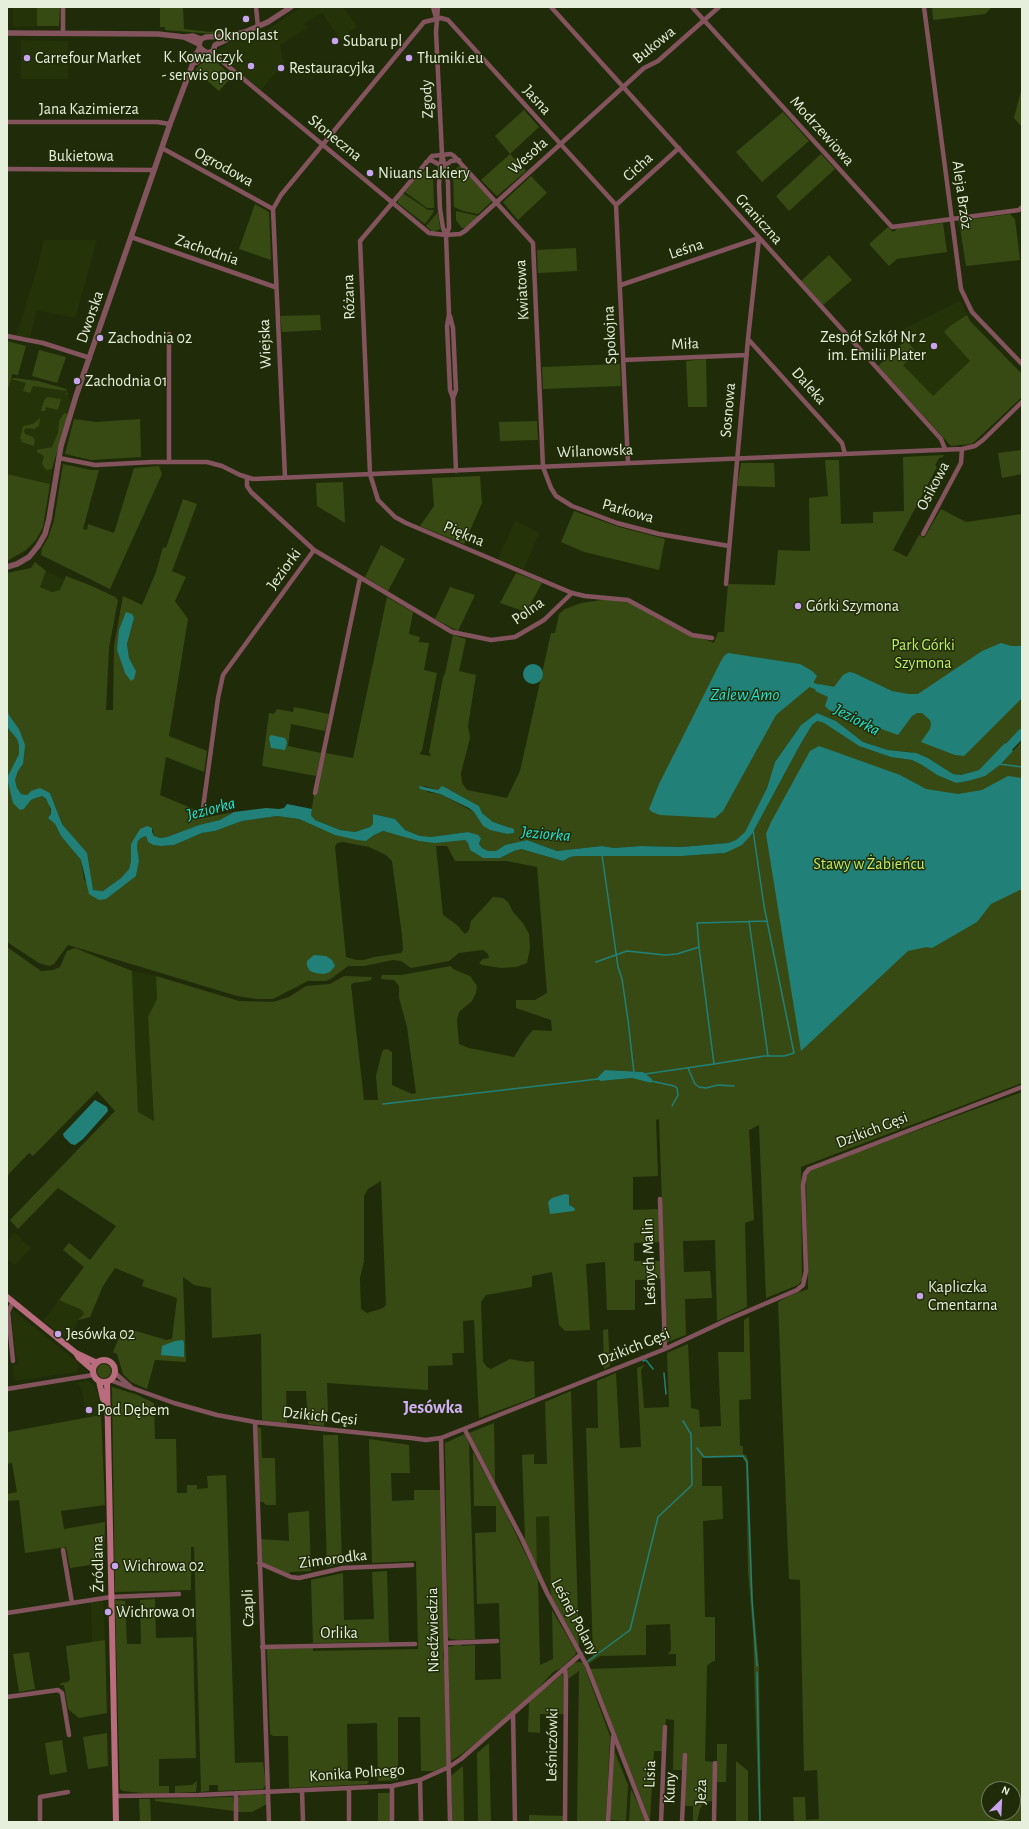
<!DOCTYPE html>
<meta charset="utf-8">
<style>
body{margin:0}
#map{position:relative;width:1029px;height:1829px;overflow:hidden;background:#202c09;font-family:"Alegreya Sans",sans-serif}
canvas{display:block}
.frame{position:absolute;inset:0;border:8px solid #e6efdb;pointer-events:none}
.north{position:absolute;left:981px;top:1781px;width:40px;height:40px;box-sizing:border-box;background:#202c09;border:1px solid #6f7a5d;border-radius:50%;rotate:24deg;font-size:11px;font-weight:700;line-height:16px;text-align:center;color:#e6efdb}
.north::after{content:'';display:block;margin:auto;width:14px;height:18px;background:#c8a5ee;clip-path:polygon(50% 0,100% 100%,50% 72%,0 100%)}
</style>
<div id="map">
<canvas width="1029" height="1829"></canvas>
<div class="frame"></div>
<div class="north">N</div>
</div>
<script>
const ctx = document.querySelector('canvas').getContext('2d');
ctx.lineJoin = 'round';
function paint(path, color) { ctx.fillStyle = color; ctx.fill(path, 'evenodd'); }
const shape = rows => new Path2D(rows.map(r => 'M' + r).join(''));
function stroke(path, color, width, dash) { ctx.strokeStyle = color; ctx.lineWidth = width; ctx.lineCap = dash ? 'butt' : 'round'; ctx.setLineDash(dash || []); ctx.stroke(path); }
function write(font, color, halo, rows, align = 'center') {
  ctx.font = font + ' "Alegreya Sans",sans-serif'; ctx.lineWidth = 3; ctx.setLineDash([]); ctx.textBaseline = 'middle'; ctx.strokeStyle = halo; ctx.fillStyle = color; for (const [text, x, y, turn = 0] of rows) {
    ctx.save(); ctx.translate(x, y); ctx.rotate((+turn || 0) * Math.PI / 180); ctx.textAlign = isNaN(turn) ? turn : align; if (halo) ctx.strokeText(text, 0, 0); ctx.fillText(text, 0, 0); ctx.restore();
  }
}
const built = shape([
 [13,7,37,7,37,26,13,27],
 [302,7,343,7,357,26,341,40,322,13,305,23,304,24,307,28,280,45,284,63,261,90,221,57,219,49,229,43,262,33],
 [21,40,68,41,68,79,21,79],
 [44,240,97,240,75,318,37,310,30,337,16,336,37,270],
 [960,301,967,315,950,326,970,361,933,397,903,365,917,353,898,332],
 [14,378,38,381,66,389,71,402,55,456,50,484,7,474,7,392,11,379],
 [515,521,539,533,524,569,498,559],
 [46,571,65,580,60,590,52,592,40,587],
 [132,971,156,976,157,999,148,1017,154,1121,138,1112],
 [15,1233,31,1248,15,1265,7,1259,7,1241],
 [59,1300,82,1310,84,1314,78,1320,72,1335,67,1339,43,1321],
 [13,1310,76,1361,79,1366,76,1372,15,1381,13,1365,18,1364,17,1357,16,1355,11,1312],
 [88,1381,94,1385,99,1397,101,1415,86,1417,82,1390,77,1383],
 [549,1516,551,1596,537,1568,536,1517],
 [103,1601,105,1640,92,1642,91,1603]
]);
const green = shape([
 [37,7,60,7,59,26,37,26],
 [160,7,183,7,184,29,210,32,225,29,226,32,214,34,165,30,165,27,160,27],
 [932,7,992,7,985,14,933,20],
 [206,58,216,62,232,76,219,91,195,70],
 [1022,87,1022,127,1014,118],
 [524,110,539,127,510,154,526,171,497,196,481,180,510,154,495,136],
 [783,112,809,141,762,182,736,152],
 [821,154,835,169,789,211,776,196],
 [461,166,492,201,478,214,463,211,454,207,453,171,458,167],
 [425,170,433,177,434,208,427,208,405,192,422,171,423,172],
 [531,176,547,193,518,220,503,202],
 [402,194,404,194,428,210,434,210,433,213,425,224,398,203,398,200],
 [255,204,269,212,271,260,239,249],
 [456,211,478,216,466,228,462,228,456,220],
 [438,212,440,229,433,232,426,226],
 [1010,214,1015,219,1020,260,966,266,959,221],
 [943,223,947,252,897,259,889,266,869,244,888,227,893,232,898,228],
 [576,248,577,271,538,273,537,250],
 [829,255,852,280,823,305,801,281],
 [320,315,321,330,282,332,280,316],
 [967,315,970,321,1022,374,1022,397,974,442,971,444,951,446,878,366,906,340,917,353,903,365,933,396,970,361,944,332,950,326],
 [7,341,26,346,18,375,12,374,11,379,14,378,38,381,66,389,68,394,66,395,67,391,33,386,30,393,23,391,26,383,11,379,7,392],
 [39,350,66,357,57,383,32,376],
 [706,359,707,407,688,407,686,361],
 [620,364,621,386,543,389,542,367],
 [47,397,61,399,58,410,46,407,45,411,41,411,44,401],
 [64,413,68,414,52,469,46,470,42,464,44,456,37,452,37,450,52,447,58,433,59,421],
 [40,418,39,426,34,429,26,428,24,430,25,434,33,437,35,441,34,446,21,442,22,440,20,439,23,426,33,424],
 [74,419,96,422,140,419,141,457,91,460,65,454],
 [537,421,538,440,500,441,499,422],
 [1022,450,1022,474,1002,478,998,453],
 [944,455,942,458,940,457,935,465,937,467,893,550,907,557,919,535,924,538,941,509,966,522,1022,514,1022,727,979,770,961,775,953,774,928,758,909,752,888,750,863,742,836,721,817,713,801,725,775,762,767,788,745,832,736,840,728,843,681,847,641,846,614,848,602,846,557,851,527,840,505,845,496,851,487,851,482,848,479,844,481,838,468,832,431,837,420,836,405,830,395,819,373,814,373,824,370,827,355,832,340,830,315,820,311,815,314,794,326,753,353,758,387,597,413,612,409,634,420,637,419,642,429,643,424,670,437,673,422,751,419,754,431,756,429,752,443,677,445,674,453,635,466,639,459,671,476,675,468,726,470,738,461,773,462,783,467,790,507,798,520,771,551,633,555,633,559,614,565,609,581,603,609,599,630,603,671,626,714,643,718,632,724,632,728,584,775,585,778,550,810,551,809,498,828,496,825,460,839,460,841,524,873,523,873,512,904,511,903,457],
 [424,786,438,790,448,789,479,806,482,813,493,822,509,827,514,833,507,834,490,830,483,826,474,812,440,794,427,792],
 [741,463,774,463,775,487,737,486],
 [63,464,91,470,99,470,83,529,87,530,88,524,114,533,134,468,159,466,162,474,110,589,41,555,42,548,48,538,54,521],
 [7,474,50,484,43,527,36,540,26,550,7,561],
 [480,476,482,503,464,544,420,526,434,506,432,478],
 [343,482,345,523,317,506,316,483],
 [183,499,197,504,172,571,186,577,175,601,188,619,169,736,207,751,204,772,166,757,160,795,196,810,199,809,198,819,234,812,220,820,199,825,167,837,160,838,154,836,152,828,131,844,131,861,129,869,121,878,103,891,93,890,73,837,62,824,50,793,31,791,27,795,21,794,17,788,15,780,18,771,23,764,19,729,9,715,7,708,7,573,31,568,35,562,46,571,40,587,52,592,60,590,66,576,92,586,115,597,118,600,109,648,106,710,113,710,114,646,123,596,142,605,156,572,163,547,166,548],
 [134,618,127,644,129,658,136,671,125,673,117,650],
 [574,511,619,527,665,539,659,570,584,552,561,542],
 [381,545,405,559,388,591,365,577],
 [516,573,542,583,526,612,500,603],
 [450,587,475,595,458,631,435,619],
 [294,707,329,714,325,731,291,724,288,746,321,753,316,776,262,766,269,713,274,714,277,709,293,712],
 [817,721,824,723,859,746,891,757,912,760,922,765,937,775,956,783,968,781,1001,764,1022,741,1022,1083,801,1167,802,1280,798,1285,766,1298,759,1125,749,1130,754,1220,745,1223,747,1307,717,1321,715,1240,683,1241,684,1272,710,1271,712,1298,685,1299,686,1335,667,1342,659,1119,656,1120,658,1176,633,1177,633,1210,659,1209,660,1242,634,1243,634,1261,660,1261,661,1279,635,1280,635,1310,607,1310,605,1262,586,1264,590,1330,565,1331,559,1325,552,1272,532,1276,532,1287,486,1295,481,1302,483,1362,487,1367,491,1369,510,1359,526,1362,534,1361,535,1397,479,1418,474,1320,463,1321,464,1353,452,1353,453,1365,428,1366,428,1390,327,1383,328,1412,324,1412,324,1426,308,1424,306,1391,286,1391,287,1423,262,1420,261,1334,212,1338,211,1288,194,1285,183,1277,186,1362,155,1360,147,1389,131,1382,123,1374,117,1354,113,1352,122,1331,136,1331,166,1340,172,1339,177,1298,142,1286,144,1280,115,1268,103,1286,90,1317,78,1320,84,1314,82,1310,59,1300,84,1267,63,1250,69,1243,90,1260,116,1226,58,1188,18,1229,10,1220,115,1111,97,1091,33,1156,29,1153,7,1176,7,947,41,971,53,970,60,967,67,951,75,948,132,971,138,1112,154,1121,148,1017,157,999,156,976,239,1001,273,1002,289,997,306,986,330,984,344,976,372,977,371,980,368,981,353,983,351,985,364,1100,378,1100,376,1076,381,1056,383,1050,387,1049,392,1052,392,1085,412,1094,416,1093,407,1027,399,998,399,986,394,980,381,979,382,975,401,975,451,966,453,969,470,976,477,986,476,993,472,1001,459,1012,457,1020,459,1044,469,1048,514,1057,526,1038,533,1030,552,1031,551,1020,516,1008,516,1000,535,1000,547,993,537,867,507,861,455,861,447,846,436,846,443,915,457,925,465,934,469,930,471,921,493,897,503,898,508,902,513,912,523,923,529,934,530,948,527,963,516,967,501,968,482,965,479,963,483,959,489,958,488,954,483,950,459,953,449,961,411,968,401,961,393,960,364,966,348,966,332,978,326,981,308,981,273,999,257,999,237,996,68,945,54,964,49,966,39,963,7,942,7,727,17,739,19,745,19,754,11,771,24,809,31,800,36,798,42,796,49,803,51,814,48,818,55,824,61,836,81,860,84,879,99,900,136,876,139,861,137,846,138,841,141,838,146,836,148,842,153,845,161,846,174,845,202,833,215,831,242,821,277,816,299,819,321,829,366,841,374,835,383,831,395,834,465,840,468,843,470,850,483,858,500,858,514,851,521,849,563,861,570,857,577,856,682,856,725,853,752,834,800,745,812,725],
 [343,842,369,847,386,855,392,861,402,935,403,950,401,953,374,957,364,960,356,960,346,957,335,847,337,843],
 [605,1070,643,1072,651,1083,632,1078,601,1081,596,1079],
 [381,1181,386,1305,383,1308,367,1313,361,1309,360,1278,364,1261,364,1196,368,1189],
 [1022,1092,1022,1816,1020,1822,794,1822,793,1797,805,1797,806,1820,819,1819,817,1770,804,1771,800,1580,789,1579,778,1302,791,1295,808,1289,806,1177,811,1169],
 [989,1789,1013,1789,1013,1813,989,1813],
 [749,1317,751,1399,739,1400,740,1446,743,1446,743,1454,746,1455,748,1460,753,1601,759,1666,761,1822,759,1822,753,1633,748,1571,746,1463,743,1457,702,1458,702,1486,722,1486,723,1519,703,1521,705,1617,715,1617,715,1661,711,1662,707,1666,705,1761,713,1762,713,1801,704,1802,700,1809,697,1822,693,1822,693,1806,684,1806,683,1770,673,1770,674,1720,666,1719,662,1751,654,1751,650,1820,590,1669,676,1666,676,1654,668,1654,671,1650,670,1624,646,1625,646,1655,600,1656,588,1664,586,1661,593,1656,586,1428,598,1428,597,1381,616,1373,620,1448,641,1447,637,1368,644,1365,641,1370,644,1408,669,1407,667,1353,688,1344,691,1408,699,1410,700,1427,721,1426,718,1352,744,1352,744,1320],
 [608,1329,610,1366,604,1369,603,1330],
 '97 1371a7 7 0 1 1 14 0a7 7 0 1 1-14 0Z',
 [112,1387,135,1394,154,1403,155,1439,176,1439,177,1493,187,1493,187,1485,197,1485,197,1489,208,1488,207,1476,226,1475,235,1763,263,1762,266,1784,263,1789,218,1791,218,1785,209,1785,209,1791,201,1792,194,1547,191,1547,191,1590,115,1592],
 [571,1391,579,1648,551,1596,549,1516,536,1517,537,1568,525,1540,522,1455,534,1454,534,1464,547,1464,545,1402],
 [101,1415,105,1505,61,1511,64,1529,105,1522,104,1563,70,1568,66,1547,25,1553,19,1500,7,1501,7,1494,17,1492,12,1463,7,1464,7,1430,8,1432],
 [494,1423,495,1482,469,1433],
 [257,1427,261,1428,262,1458,275,1458,276,1505,266,1505,263,1502,259,1502],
 [465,1434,469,1444,475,1639,460,1640,451,1639,448,1637,445,1443],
 [323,1435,338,1435,342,1563,327,1567],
 [369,1439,409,1445,410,1473,391,1473,392,1501,414,1500,414,1490,441,1490,445,1637,443,1657,445,1664,448,1765,434,1771,421,1771,420,1717,398,1717,398,1780,378,1781,377,1723,347,1724,348,1781,369,1781,367,1784,289,1788,288,1736,273,1736,270,1734,267,1649,313,1648,313,1651,418,1649,416,1561,372,1563],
 [473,1452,495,1492,538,1579,540,1665,553,1659,552,1610,576,1651,575,1655,561,1668,553,1672,532,1695,487,1734,463,1753,451,1761,448,1647,461,1644,461,1646,475,1645,475,1680,501,1679,499,1603,477,1604,475,1533,496,1532,496,1506,474,1506],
 [309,1511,311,1571,290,1572,290,1574,262,1563,260,1539,289,1541,288,1513],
 [387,1571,389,1642,313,1643,311,1580,343,1573,344,1620,374,1619,372,1572],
 [155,1599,156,1638,193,1637,196,1758,159,1759,159,1786,169,1786,169,1793,150,1794,123,1791,120,1789,115,1600,125,1601,127,1644,141,1644,140,1600],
 [105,1640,107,1713,79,1718,68,1709,64,1685,60,1685,61,1683,68,1682,70,1679,66,1646],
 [29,1652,35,1689,19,1692,13,1654],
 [579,1662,583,1663,585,1668,610,1736,606,1822,577,1822,579,1671,568,1679,567,1671,573,1663],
 [562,1674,564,1680,564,1714,540,1714,540,1733,528,1732,529,1702],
 [107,1733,108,1766,88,1769,83,1737],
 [62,1740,67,1772,50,1775,45,1743],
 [489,1743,491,1822,478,1822,477,1753],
 [717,1744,727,1744,726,1782,717,1782],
 [614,1750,628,1785,626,1821,610,1820],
 [736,1761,748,1771,748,1822,736,1822],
 [463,1766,464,1822,452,1822,451,1776],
 [197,1781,196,1792,175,1793,175,1786,192,1785],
 [631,1789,646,1820,646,1822,629,1822],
 [378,1793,391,1793,391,1822,378,1822],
 [261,1794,267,1796,267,1804,252,1812,238,1812,238,1798,241,1795],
 [233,1797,235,1811,155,1801,155,1799],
 [139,1799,150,1799,151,1822,140,1822],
 [529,1815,563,1816,563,1822,529,1822]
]);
const water = shape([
 [126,612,132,614,134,618,127,644,129,658,136,671,134,679,131,681,125,673,117,650,119,630],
 [1001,643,1011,646,1022,646,1022,698,964,756,955,755,921,742,930,729,931,724,930,720,922,713,917,713,912,716,898,735,829,710,825,706,828,697,815,691,819,684,834,687,843,675,849,672,854,673,892,691,908,694,918,694,982,651],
 [728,653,800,664,812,671,817,676,812,685,776,715,723,811,715,818,660,815,652,812,649,809,659,784,721,661,724,656],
 '523 674a10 10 0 1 1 20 0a10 10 0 1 1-20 0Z',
 [7,708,9,715,19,729,25,745,23,764,18,771,15,780,17,788,21,794,27,795,31,791,40,788,50,793,62,824,87,853,93,890,103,891,121,878,129,869,131,861,131,844,140,829,147,826,152,828,152,832,154,836,160,838,167,837,199,825,220,820,234,812,266,808,279,809,284,808,287,804,312,809,311,815,315,820,340,830,355,832,370,827,373,824,373,814,395,819,405,830,420,836,431,837,468,832,478,835,481,838,479,844,482,848,488,851,496,851,505,845,527,840,557,851,602,846,614,848,641,846,681,847,728,843,736,840,745,832,767,788,775,762,801,725,817,713,836,721,863,742,888,750,916,753,928,758,953,774,961,775,979,770,1005,743,1013,751,1001,764,985,776,968,781,956,783,937,775,922,765,912,760,891,757,859,746,824,723,817,721,812,725,800,745,752,834,742,845,725,853,682,856,577,856,570,857,563,861,521,849,514,851,500,858,483,858,470,850,468,843,465,840,435,843,419,841,383,831,374,835,366,841,357,840,335,835,299,819,277,816,242,821,215,831,202,833,174,845,161,846,153,845,148,842,146,836,141,838,138,841,137,846,139,861,136,876,106,899,99,900,89,894,81,860,61,836,55,824,48,818,51,814,51,809,46,799,42,796,36,798,31,800,24,809,20,810,13,803,7,778,19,754,19,745,17,739,7,727],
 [271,735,285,738,287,743,285,750,271,748,269,738],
 [819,746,900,775,926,789,958,794,982,790,1008,776,1022,778,1022,889,991,904,977,922,932,948,927,947,908,951,801,1051,766,834,771,822,810,751],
 [419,786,438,790,442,786,448,789,479,806,482,813,493,822,514,829,514,833,507,834,490,830,483,826,474,812,469,808,440,794,420,789],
 [314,955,326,956,332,960,335,966,330,972,324,974,315,973,310,971,307,966,307,961],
 [605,1070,643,1072,652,1079,651,1083,632,1078,601,1081,596,1079],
 [95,1100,107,1107,108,1111,83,1139,75,1145,71,1144,64,1137,63,1134],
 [565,1194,569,1195,569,1205,573,1207,575,1209,574,1211,550,1214,548,1202,552,1198],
 [183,1340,184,1343,184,1357,161,1355,162,1346,175,1341]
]);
const stream = shape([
 [999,764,1022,767],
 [602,855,618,967,622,979,628,1020,634,1073],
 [749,921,768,1056],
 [596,962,627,951,665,955,677,954,699,947,697,923,767,921],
 [714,1064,764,1056,784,1056,794,1053,764,906,753,830],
 [688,1068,695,1084,699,1087,706,1088,718,1085,734,1086],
 [645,1074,714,1064,699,947],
 [651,1081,674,1086,677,1088,678,1095,672,1106],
 [383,1104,598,1079],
 [643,1361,646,1360,653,1369],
 [664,1373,666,1394],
 [697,1448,704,1457,743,1456,747,1462,752,1600,757,1666],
 [588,1661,630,1630,658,1517,692,1485,691,1434,683,1421],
 [757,1672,760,1822]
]);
const canal = shape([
 [812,685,824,690]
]);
const river = shape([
 [1001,755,1022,733]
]);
const minor = shape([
 [256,7,258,27],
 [433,7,436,18],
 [438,7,436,32,442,154,439,184,440,209,443,228,446,235],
 [551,7,941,439,945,449],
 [692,7,892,227,1019,210,1022,207],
 [924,7,961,289,972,312,1022,364],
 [63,33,63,7],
 [211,52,429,233,446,235,460,234,465,231,644,68,658,61,719,7],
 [7,122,157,122,170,124],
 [162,148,273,209],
 [442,154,448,182,449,228,446,235,449,315,447,326,450,390,453,398],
 [426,162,431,160,440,165],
 [446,165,451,161,459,160],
 [7,169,154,170],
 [616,205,628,463],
 [616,205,679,148],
 [131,237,275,287],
 [621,285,759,238,748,339,726,584],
 [450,316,453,328,456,390,453,398,456,471],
 [7,336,43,343,90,358],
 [748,339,842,443,845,454],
 [624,360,747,355],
 [59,458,95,465,153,462,207,462,222,466,240,475,253,479,962,449,975,446,983,440,1022,402],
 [169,462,169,334],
 [285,477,273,209,281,195,424,22,441,18,448,20,616,205],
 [247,478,247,486,251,492,314,550,452,632,491,640,515,637,544,620,572,593],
 [923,534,961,463,962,449],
 [712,638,692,635,628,600,585,596,572,593,406,523,395,517,378,500,370,474,360,241,432,156,451,154,454,156,533,243,543,467,551,488,556,496,572,506,617,523,659,534,729,546],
 [315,793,360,578],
 [203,808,218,698,223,675,314,550],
 [660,1199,665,1349],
 [13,1361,8,1312,13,1302],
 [115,1373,132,1388,174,1403,217,1415,255,1422,411,1438,426,1440,441,1438,665,1349,727,1320,797,1290,803,1285,806,1271,803,1185,805,1174,809,1169,1022,1087],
 [110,1380,131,1388],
 [7,1389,93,1375],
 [255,1422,269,1822],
 [465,1430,522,1539,547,1593,587,1666,648,1822],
 [441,1438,450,1822],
 [63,1550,72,1603],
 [259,1563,291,1577,299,1578,343,1568,412,1565],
 [7,1613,111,1597,179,1594],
 [446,1643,497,1641],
 [262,1647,415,1644],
 [565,1668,566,1681,565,1822],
 [7,1697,58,1690,62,1693,69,1735],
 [513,1713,515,1822],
 [420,1780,421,1822],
 [392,1786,392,1822],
 [349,1788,349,1822],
 [302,1790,303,1822],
 [236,1793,236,1822],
 [115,1796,199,1795,392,1786,420,1780,449,1767,461,1759,581,1654],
 [40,1822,40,1797,68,1792],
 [608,1822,613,1737],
 [661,1822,665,1727],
 [682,1822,685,1755],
 [714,1822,715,1763]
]);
const tertiary = shape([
 [7,33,158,34,184,37,193,36,201,39,206,37,228,36,245,32,268,22,291,7],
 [184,37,199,44],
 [201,39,199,44,200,48,207,53,213,51,215,45,226,40,228,36],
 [193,63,197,62,205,53],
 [7,567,17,564,29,557,38,546,45,534,49,519,61,446,76,396,170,124,193,63,192,60,200,48]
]);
const secondary = shape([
 [7,1297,76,1353,97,1363],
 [76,1353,79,1358,93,1370],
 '93 1371a11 11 0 1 1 22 0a11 11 0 1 1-22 0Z',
 [99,1381,103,1399,106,1402],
 [107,1382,116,1822]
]);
const markers = [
 [246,19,4,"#c8a5ee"],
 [335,41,4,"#c8a5ee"],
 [27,58,4,"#c8a5ee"],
 [409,58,4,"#c8a5ee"],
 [251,66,4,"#c8a5ee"],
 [281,68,4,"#c8a5ee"],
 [370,173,4,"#c8a5ee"],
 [100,338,4,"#c8a5ee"],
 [934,346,4,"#c8a5ee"],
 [77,381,4,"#c8a5ee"],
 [798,606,4,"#c8a5ee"],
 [920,1296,4,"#c8a5ee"],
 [58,1334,4,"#c8a5ee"],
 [89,1410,4,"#c8a5ee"],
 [115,1566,4,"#c8a5ee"],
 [108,1612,4,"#c8a5ee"]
];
const poiNames = [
 ["Oknoplast",246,35,"center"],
 ["Subaru pl",343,41],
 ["K. Kowalczyk",243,57,"right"],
 ["- serwis opon",243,75,"right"],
 ["Carrefour Market",35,58],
 ["Tłumiki.eu",417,58],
 ["Restauracyjka",289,68],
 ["Niuans Lakiery",378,173],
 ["Zespół Szkół Nr 2",926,337,"right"],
 ["im. Emilii Plater",926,355,"right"],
 ["Zachodnia 02",108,338],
 ["Zachodnia 01",85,381],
 ["Górki Szymona",806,606],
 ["Kapliczka",928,1287],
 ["Cmentarna",928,1305],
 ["Jesówka 02",66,1334],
 ["Pod Dębem",97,1410],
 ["Wichrowa 02",123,1566],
 ["Wichrowa 01",116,1612]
];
const streetNames = [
 ["Bukowa",654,45,-39],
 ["Zgody",427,99,-93],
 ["Jasna",537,100,48],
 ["Jana Kazimierza",89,109],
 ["Modrzewiowa",822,131,48],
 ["Słoneczna",335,138,39],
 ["Bukietowa",81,156],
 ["Wesoła",528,156,-42],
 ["Ogrodowa",224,167,29],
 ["Cicha",638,167,-42],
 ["Aleja Brzóz",962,195,82],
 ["Graniczna",759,219,48],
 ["Leśna",686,249,-18],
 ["Zachodnia",207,250,19],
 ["Kwiatowa",522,290,-93],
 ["Różana",349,297,-92],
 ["Dworska",90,317,-71],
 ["Spokojna",610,335,-93],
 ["Wiejska",265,344,-92],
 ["Miła",685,344,-2],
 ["Daleka",809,386,48],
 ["Sosnowa",728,410,-85],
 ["Wilanowska",595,451,-2],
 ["Osikowa",933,486,-62],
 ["Parkowa",628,511,16],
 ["Piękna",464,534,23],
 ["Jeziorki",284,569,-54],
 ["Polna",528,611,-35],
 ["Dzikich Gęsi",872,1130,-21],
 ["Leśnych Malin",649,1262,-92],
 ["Dzikich Gęsi",634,1347,-22],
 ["Dzikich Gęsi",320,1416,6],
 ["Zimorodka",333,1559,-7],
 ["Źródlana",98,1564,-91],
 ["Czapli",248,1608,-92],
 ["Leśnej Polany",575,1617,62],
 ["Niedźwiedzia",433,1630,-91],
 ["Orlika",339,1633],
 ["Leśniczówki",552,1745,-89],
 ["Konika Polnego",357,1773,-4],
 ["Lisia",650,1774,-88],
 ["Kuny",670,1788,-88],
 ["Jeża",701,1792,-89]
];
const parkNames = [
 ["Park Górki",923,645],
 ["Szymona",923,663],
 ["Stawy w Żabieńcu",869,864]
];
const waterNames = [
 ["Zalew Amo",745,695],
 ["Jeziorka",857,720,28],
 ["Jeziorka",211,809,-15],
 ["Jeziorka",546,834,5]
];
const quarterNames = [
 ["Jesówka",433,1408]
];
paint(built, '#253308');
paint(green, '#384a13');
paint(water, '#218178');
stroke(stream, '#218178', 1.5);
stroke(canal, '#218178', 5.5);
stroke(river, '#218178', 9);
stroke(minor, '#84545e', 4.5);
stroke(tertiary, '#84545e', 5.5);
stroke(secondary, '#b86c7d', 6);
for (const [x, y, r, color] of markers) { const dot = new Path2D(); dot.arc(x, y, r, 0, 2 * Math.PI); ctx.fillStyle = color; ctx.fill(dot); stroke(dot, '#202c09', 1.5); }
write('16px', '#e6efdb', '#202c09', poiNames, 'left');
write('16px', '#e6efdb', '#202c09', streetNames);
write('16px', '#bfef64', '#202c09', parkNames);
write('italic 17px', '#26e2d3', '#202c09', waterNames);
write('bold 18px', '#d1b1f5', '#202c09', quarterNames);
</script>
